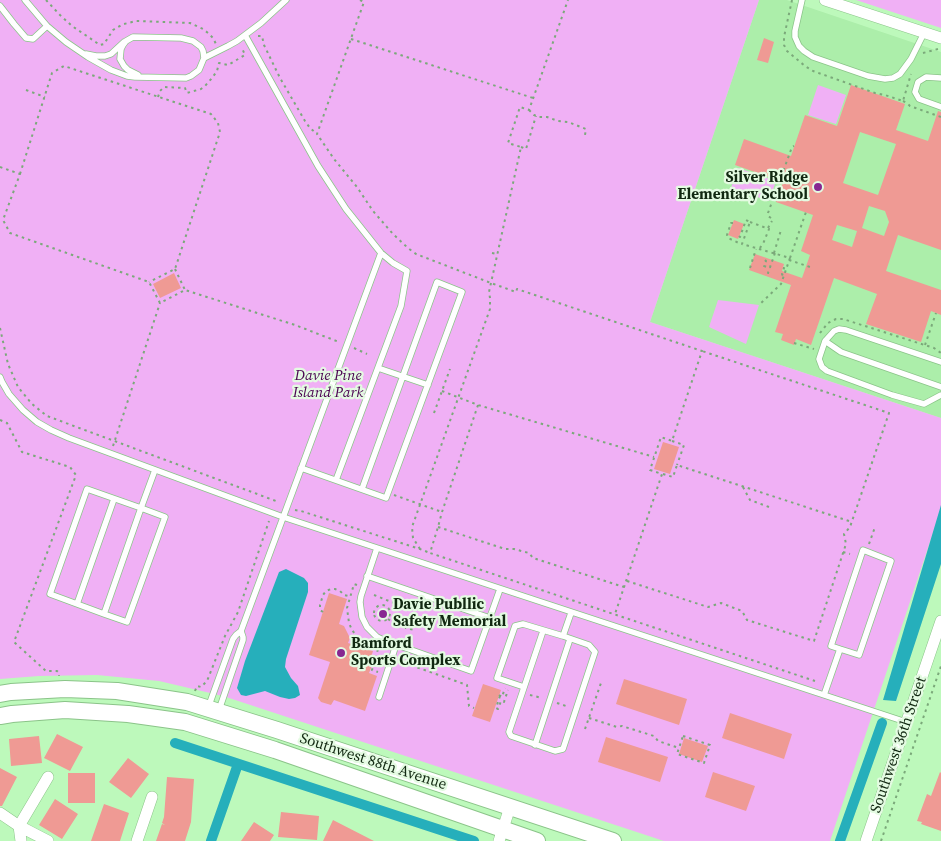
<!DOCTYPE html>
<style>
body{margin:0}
canvas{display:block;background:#bdf9bb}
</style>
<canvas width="941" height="841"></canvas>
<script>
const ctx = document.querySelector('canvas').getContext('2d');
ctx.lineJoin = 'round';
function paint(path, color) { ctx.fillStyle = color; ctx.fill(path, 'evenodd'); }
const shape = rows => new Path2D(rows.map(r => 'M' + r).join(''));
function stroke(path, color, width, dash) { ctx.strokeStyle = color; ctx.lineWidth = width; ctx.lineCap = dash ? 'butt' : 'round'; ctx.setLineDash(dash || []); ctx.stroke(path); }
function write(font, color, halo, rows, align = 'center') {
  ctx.font = font + ' "Source Serif 4",serif'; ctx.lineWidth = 4.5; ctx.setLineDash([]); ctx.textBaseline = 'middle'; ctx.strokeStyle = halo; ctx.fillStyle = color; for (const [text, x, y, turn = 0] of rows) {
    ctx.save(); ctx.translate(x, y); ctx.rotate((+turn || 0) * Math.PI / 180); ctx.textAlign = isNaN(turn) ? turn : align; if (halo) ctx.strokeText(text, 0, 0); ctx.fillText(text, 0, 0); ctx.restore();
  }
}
const built = shape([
 [759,0,787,0,941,52,941,418,650,322]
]);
const green = shape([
 [0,0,759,0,650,322,941,418,941,509,830,841,664,841,223,696,159,681,97,675,39,676,0,679],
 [856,0,941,0,941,28],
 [818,85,846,95,836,124,808,115],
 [738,168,776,181,769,201,731,188],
 [718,300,759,305,746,344,709,327]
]);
const water = shape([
 [941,505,941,564,896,701,883,700],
 [286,569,304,578,308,583,308,592,286,659,285,667,291,678,298,686,300,695,295,698,289,699,280,697,265,691,246,696,241,695,237,688,245,661,279,572]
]);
const canal = shape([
 [175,743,474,841],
 [211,841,238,764],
 [840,841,882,723]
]);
const building = shape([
 [764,38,774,42,768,63,757,60],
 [851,85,905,104,896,130,928,141,938,111,941,112,941,250,898,235,886,271,941,290,941,315,931,311,921,342,866,324,877,294,834,278,811,345,796,339,794,345,781,340,783,334,775,332,791,285,749,270,755,254,784,264,782,271,802,278,810,255,801,251,813,215,776,202,783,182,735,165,744,139,791,156,805,115,837,126],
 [860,132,896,144,878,195,843,183],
 [869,206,885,211,889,222,884,236,862,228],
 [837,225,857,231,852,247,832,240],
 [734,220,744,224,738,239,728,235],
 [174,273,181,288,160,298,153,284],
 [663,442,679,447,670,474,654,469],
 [329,593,347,599,339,624,344,626,350,638,348,643,373,651,370,660,374,661,369,673,377,676,365,711,334,700,331,705,321,702,318,698,330,662,309,655],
 [624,679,687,699,679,725,616,704],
 [483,684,501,690,490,722,472,716],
 [730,713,792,734,784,759,722,738],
 [57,734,83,747,70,771,44,758],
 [39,736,42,763,11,766,9,739],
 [606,737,668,757,660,782,598,762],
 [684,738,708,746,702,762,679,754],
 [128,758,149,774,131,798,109,782],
 [0,768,17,777,2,806,0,806],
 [713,772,755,786,746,811,705,797],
 [940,772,941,773,941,831,921,824,922,822,917,821,927,794,931,796],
 [68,773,95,773,95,803,68,803],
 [167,777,194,779,191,822,185,841,156,841,162,824,165,825,162,823,164,817],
 [55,799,78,814,62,839,39,825],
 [104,804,129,813,120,841,91,841],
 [281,812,319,816,317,840,278,837],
 [333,820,374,841,323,841],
 [254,822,274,835,270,841,241,841]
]);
const path = shape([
 [46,0,60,15,72,26,100,45,104,44,113,30,118,27,124,24,136,21,190,23,203,29,208,33,213,38,216,44],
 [360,0,364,2,317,134,334,159,357,187,373,211,393,234,408,248,416,254,491,283,516,292,517,289,702,351,672,441,661,437,650,470,662,474,615,614],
 [792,0,784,37,784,45,787,51,805,66,813,71,875,93,885,95,903,101,911,74],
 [258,36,262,36,264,45,280,78,305,121,310,128,317,134],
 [351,39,533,98],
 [923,53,938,49],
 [26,90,45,97],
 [158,97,160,91,164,87,185,88,187,93,201,89,205,86,212,78,217,71,219,63,228,65,245,55,242,48],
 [903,101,907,103,910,106,941,117],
 [529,110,534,115,539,117,547,117,558,121,568,122,586,129,585,135],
 [521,147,526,149,536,116],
 [0,167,20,174,3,220,10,233,149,282,160,303,185,290,295,325,339,342],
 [20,174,52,73,64,66,211,114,218,123,220,132,175,269,149,282],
 [771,218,768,216,768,213,792,147,794,146],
 [750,222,769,229,763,244,759,249],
 [733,223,731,223,727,235,728,238,741,244],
 [768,228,772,221],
 [739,236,740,237,746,220,750,222,742,244,790,258,781,284,759,305],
 [492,253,497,254],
 [774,253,781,230,780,230],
 [790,258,806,212],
 [765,260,766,261,764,266,770,268],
 [789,260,813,268],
 [750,268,756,249],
 [783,268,784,268,782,274,783,276],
 [175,269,185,290],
 [769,273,768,273,775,253],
 [0,328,8,364,18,387,32,404,47,416,276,501,278,504],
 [820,333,828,323,836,319,843,319,934,348,941,353],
 [794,343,814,349],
 [925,345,936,313],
 [354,348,367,354],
 [442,391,478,405,654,457],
 [478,405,442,512,438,527,430,553,815,681],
 [434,413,450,369],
 [0,420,7,423,22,452,70,467,76,475,14,642,46,671,57,671,59,673,59,676],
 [672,441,684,445,677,465],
 [113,446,160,303],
 [663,474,673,477,677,465,852,522],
 [743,487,750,500,769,507],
 [394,495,442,512],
 [295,510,301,511,420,549,430,553],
 [438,527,505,549,514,549,529,553,533,558,624,587],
 [869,544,875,527],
 [420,549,413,538,412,527,490,309,490,298,489,292,521,147,508,143,520,107,529,110,568,0],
 [843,552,850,554],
 [627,581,708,607,721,603,742,611,747,620,814,641,846,544,844,534,850,527,889,413,702,351],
 [357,585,354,584,347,608,349,623,352,630,359,639,365,644,378,649,372,670,378,672],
 [374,595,404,607],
 '374 613a8 8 0 1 1 16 0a8 8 0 1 1-16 0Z',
 [323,612,320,610,320,605,323,595,326,591,331,589,335,589,340,591,344,595,349,596],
 [388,619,395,624,401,623,406,628,414,630],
 [399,661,467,685,469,706,474,708],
 [195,691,197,686,201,687,207,681,225,636,238,612,269,521],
 [499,695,502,697,505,688],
 [530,695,542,698],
 [500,696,496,708,498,709,501,701,504,702,508,690],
 [557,703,569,707],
 [589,718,617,727,622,726,654,736,658,741,679,748],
 [585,729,601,683],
 [683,736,710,745,704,763,677,754,683,736],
 [881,841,941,666]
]);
const service = shape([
 [25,0,47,26,66,42,88,57,111,70,127,76,135,77,186,78,191,76,199,70,204,58,228,46,237,41,261,23,286,0],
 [802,0,795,31,795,37,799,46,804,51,813,57,868,76,885,79,893,78,900,74,911,59,924,33],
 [0,6,14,24,26,38,33,39,47,26],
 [245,35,318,166,346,209,381,253,393,263,407,271,401,306,336,480],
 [86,54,96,56,105,56,111,54,124,42],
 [138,75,128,70,124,66,120,59,121,49,123,45,126,41,133,37,181,38,193,41,201,47,203,51,204,58],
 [941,78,926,77,918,82,915,92,919,99,941,107],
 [825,341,841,352,941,387],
 [941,362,846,330,839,329,834,331,825,341,819,359,822,367,827,371,892,395,924,404,941,395],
 [378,368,428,385],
 [0,377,2,382,9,394,23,410,37,422,51,430,69,438,283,517,906,722],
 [301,468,386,498,462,292,437,282,362,489],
 [377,548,361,596,360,602,362,617,367,627,377,637,383,640,471,671,500,589],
 [367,576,490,618],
 [77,604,114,499],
 [104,614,141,508,87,489,50,594,104,614,127,622,165,517,141,508,155,470],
 [543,631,509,732,511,736,555,751,563,749,595,652,589,645,563,636],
 [524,687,497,678,515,626,523,624,563,636,571,613],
 [824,695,840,649,859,655,891,561,863,550,831,646,840,649],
 [379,697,396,645],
 [208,708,233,639,236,635,241,631,381,253],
 [219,710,243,640,243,637,241,631],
 [535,745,570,639]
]);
const minor = shape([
 [825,0,941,38],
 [0,813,19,826,48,841],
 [21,841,19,826,48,777],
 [137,841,152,797],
 [499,841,510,807],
 [866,841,941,621]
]);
const secondary = shape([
 [0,694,11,692,65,689,117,691,187,702,277,730,613,841],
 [0,716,12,714,65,710,128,714,185,722,275,750,537,841]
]);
const markers = [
 [818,187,5,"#872791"],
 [383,614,5,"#872791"],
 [341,653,5,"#872791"]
];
const poiNames = [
 ["Silver Ridge",808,178,"right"],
 ["Elementary School",808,195,"right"],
 ["Davie Publlic",393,605],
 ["Safety Memorial",393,622],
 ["Bamford",351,644],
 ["Sports Complex",351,661]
];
const parkNames = [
 ["Davie Pine",328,376],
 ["Island Park",328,393]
];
const streetNames = [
 ["Southwest 36th Street",899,745,-71],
 ["Southwest 88th Avenue",373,762,18]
];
paint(built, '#aceeaa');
paint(green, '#f0b0f5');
paint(water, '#26afbb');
stroke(canal, '#26afbb', 10);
paint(building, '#ef9a94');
stroke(service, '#8bc489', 7);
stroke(minor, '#8bc489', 12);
stroke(secondary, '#8bc489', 18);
stroke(path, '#7ba97a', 2, [2.5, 4]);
stroke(service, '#fff', 5.5);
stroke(minor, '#fff', 11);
stroke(secondary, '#fff', 16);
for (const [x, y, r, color] of markers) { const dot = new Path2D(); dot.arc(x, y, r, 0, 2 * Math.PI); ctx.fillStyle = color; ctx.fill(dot); stroke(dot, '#e4fbe2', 2); }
write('bold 15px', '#112811', '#e4fbe2', poiNames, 'left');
write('italic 15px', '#4b0452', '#e4fbe2', parkNames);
write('15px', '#112811', '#e4fbe2', streetNames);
</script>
